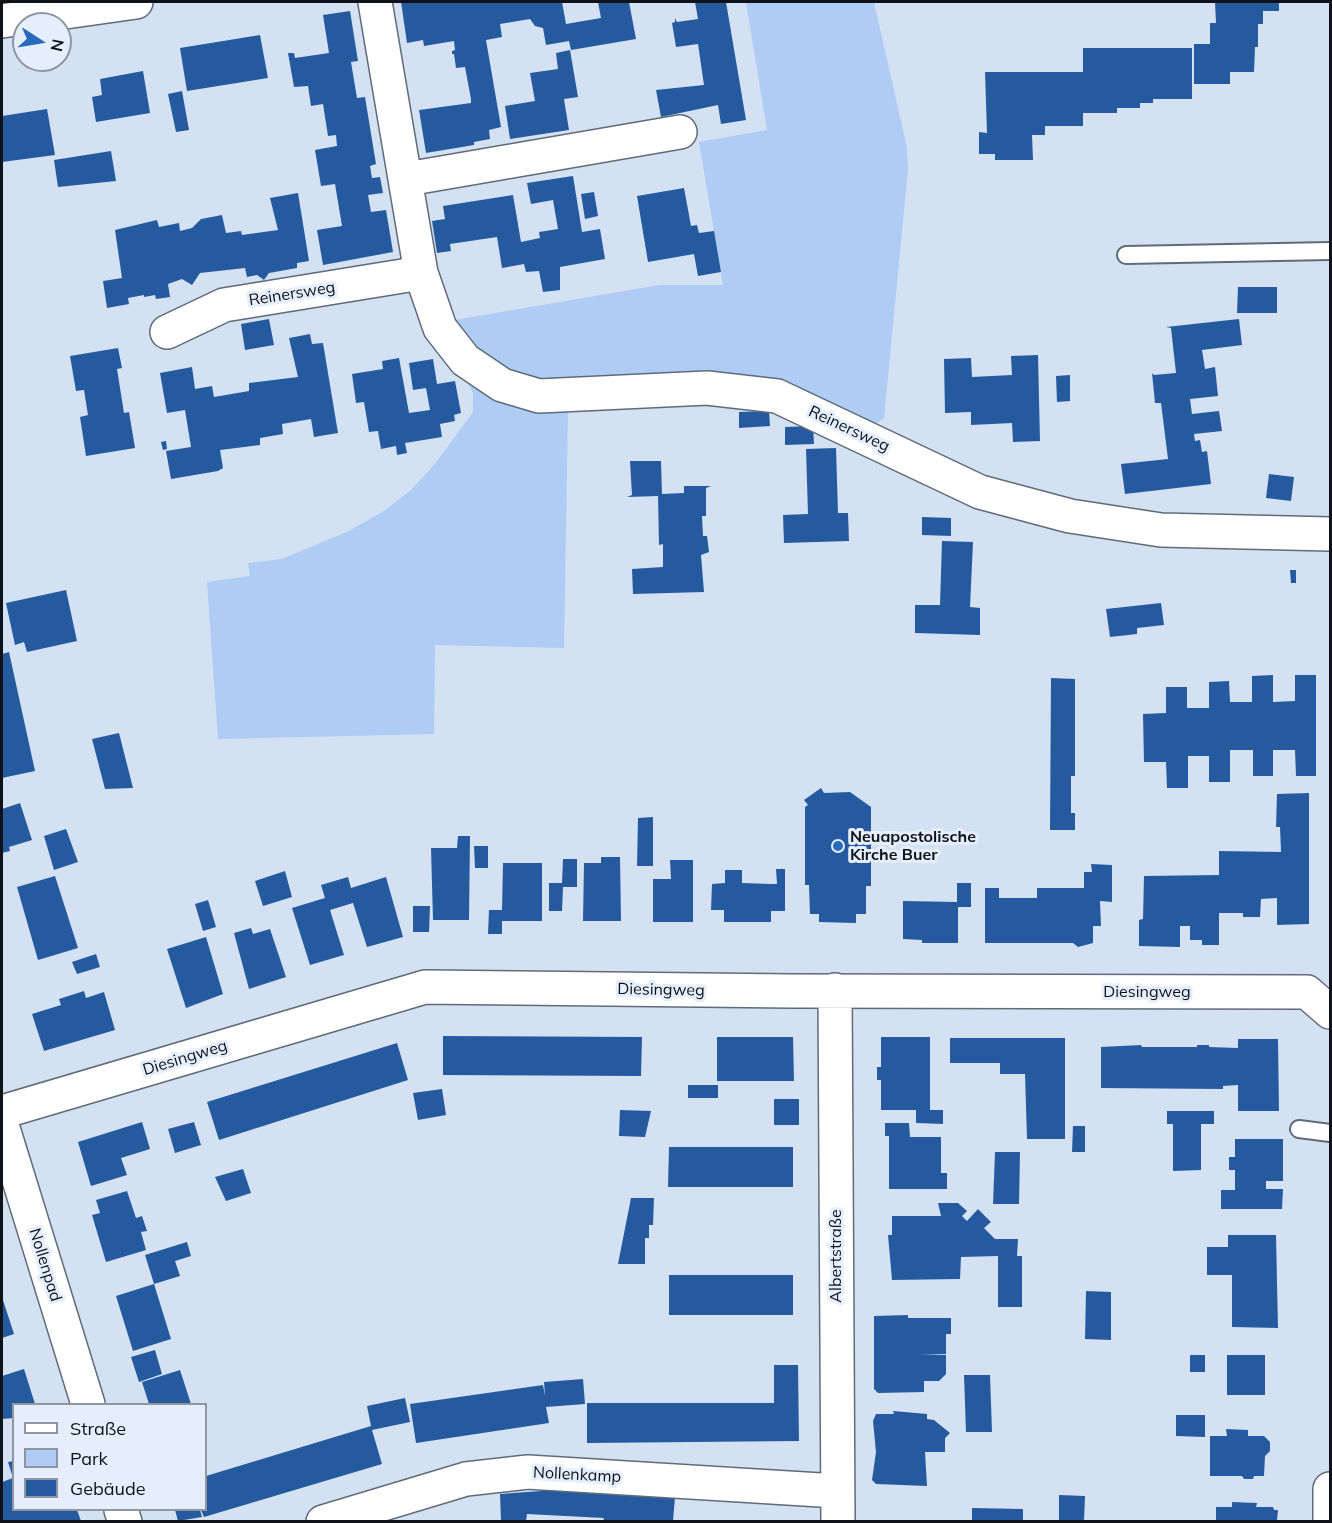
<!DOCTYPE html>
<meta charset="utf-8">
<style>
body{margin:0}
#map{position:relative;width:1332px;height:1523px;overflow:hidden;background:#d4e1f2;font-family:Mulish,sans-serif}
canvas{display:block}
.frame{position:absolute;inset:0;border:3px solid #0f1319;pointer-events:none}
.legend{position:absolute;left:12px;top:1403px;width:195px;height:108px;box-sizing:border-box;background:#e4eefc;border:2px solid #8f96a1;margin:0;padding:8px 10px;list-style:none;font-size:18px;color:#0f1319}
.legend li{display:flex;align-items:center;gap:12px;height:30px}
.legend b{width:30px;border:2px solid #8f96a1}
.north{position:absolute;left:12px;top:12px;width:60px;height:60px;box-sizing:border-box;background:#e4eefc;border:2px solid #8f96a1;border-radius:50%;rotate:102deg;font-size:16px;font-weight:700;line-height:24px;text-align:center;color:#0f1319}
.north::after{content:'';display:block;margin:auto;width:21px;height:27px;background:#286abb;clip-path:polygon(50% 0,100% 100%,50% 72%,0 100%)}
</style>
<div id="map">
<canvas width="1332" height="1523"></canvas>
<div class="frame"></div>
<ul class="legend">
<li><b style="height:8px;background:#fff"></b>Straße</li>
<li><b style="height:16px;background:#aeccf4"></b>Park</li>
<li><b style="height:16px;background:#255b9e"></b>Gebäude</li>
</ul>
<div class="north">N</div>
</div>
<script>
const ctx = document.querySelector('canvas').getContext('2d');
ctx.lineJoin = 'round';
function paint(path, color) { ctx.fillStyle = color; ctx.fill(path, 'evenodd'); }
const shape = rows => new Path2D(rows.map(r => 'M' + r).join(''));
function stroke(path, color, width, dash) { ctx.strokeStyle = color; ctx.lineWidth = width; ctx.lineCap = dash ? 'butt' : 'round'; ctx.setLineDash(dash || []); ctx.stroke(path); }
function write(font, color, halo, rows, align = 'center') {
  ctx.font = font + ' Mulish,sans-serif'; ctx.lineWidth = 6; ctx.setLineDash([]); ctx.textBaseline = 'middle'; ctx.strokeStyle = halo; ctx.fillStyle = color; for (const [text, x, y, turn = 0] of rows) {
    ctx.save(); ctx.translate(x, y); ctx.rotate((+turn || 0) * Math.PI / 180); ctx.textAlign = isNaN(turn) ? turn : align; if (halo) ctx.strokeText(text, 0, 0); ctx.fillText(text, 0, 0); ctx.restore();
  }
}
const green = shape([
 [746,2,874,2,907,148,908,169,884,418,873,426,791,387,568,409,564,648,435,645,434,734,218,739,207,582,250,576,248,563,282,559,349,531,384,511,411,490,435,464,473,412,473,393,465,378,449,321,659,285,723,285,699,142,767,130]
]);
const building = shape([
 [401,2,562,2,566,24,601,18,598,2,629,2,636,39,571,50,569,41,546,45,543,28,535,26,530,19,500,24,502,37,486,40,501,127,489,130,490,139,474,142,474,145,426,153,419,110,471,103,471,99,465,67,456,68,454,54,452,54,452,51,455,50,454,41,424,46,423,40,407,43],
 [695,2,726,2,746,120,721,124,718,105,661,117,656,90,704,85,698,44,676,47,672,23,675,22,675,18,677,22,698,19],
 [1215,2,1279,2,1279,11,1263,11,1263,24,1258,24,1258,47,1255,47,1254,72,1230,72,1230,84,1194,84,1194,44,1210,44,1210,23,1216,23],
 [350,11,358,61,351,62,357,98,365,97,376,164,370,166,372,178,380,177,383,193,368,195,371,212,386,210,393,252,323,265,317,230,342,226,335,184,321,186,315,150,337,146,336,135,328,136,323,104,311,106,308,86,294,87,288,53,294,53,295,58,329,53,323,15],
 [260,35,268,78,187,91,180,48],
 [1083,48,1192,48,1192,99,1153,99,1153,103,1140,103,1140,108,1117,108,1117,113,1083,113,1083,98,1083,126,1045,126,1045,135,1032,135,1033,160,995,160,995,154,979,154,979,132,987,133,985,72,1083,72],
 [570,50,578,97,564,99,569,130,510,139,505,106,535,101,530,73,558,69,556,53],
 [143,71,150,113,96,122,92,97,102,95,100,79],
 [182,91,189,130,176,132,168,94],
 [47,109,55,155,2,162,2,116],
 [111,151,116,181,58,187,54,160],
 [573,176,582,232,600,229,605,259,560,267,560,290,543,292,539,271,526,272,524,264,502,268,497,237,450,244,451,251,437,253,432,221,445,219,443,206,513,195,521,242,540,238,539,232,558,229,553,200,531,204,527,183],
 [684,188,691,226,697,225,699,233,714,231,721,272,698,276,694,254,648,262,637,196],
 [594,192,598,216,585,219,581,194],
 [298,193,309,261,297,263,297,268,269,273,264,280,257,275,247,277,245,268,200,273,192,285,182,279,168,284,170,297,156,299,155,295,144,297,144,295,128,298,129,304,107,308,103,281,122,278,115,230,157,220,159,227,179,223,180,231,192,228,201,219,222,215,226,233,241,231,242,235,278,230,270,198],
 [1238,287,1277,287,1277,313,1237,313],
 [269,319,274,345,245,350,241,324],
 [1239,319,1242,345,1202,350,1205,369,1215,367,1218,396,1190,399,1192,414,1219,411,1222,431,1194,434,1195,441,1200,440,1202,452,1207,451,1211,484,1125,494,1121,464,1168,459,1161,403,1155,403,1152,373,1154,375,1176,373,1171,328,1166,327],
 [310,334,312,344,323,343,338,433,314,437,311,419,282,424,283,434,260,438,260,445,220,450,223,468,218,471,171,479,166,451,191,447,185,410,167,413,160,373,192,367,195,389,212,386,214,397,249,391,249,383,298,377,289,338],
 [118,348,122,368,117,369,124,413,129,412,135,448,86,456,80,417,88,415,84,390,76,391,70,356],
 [1038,355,1040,441,1013,442,1012,423,971,425,971,412,945,413,944,359,971,358,972,377,1012,375,1011,356],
 [399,358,409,413,430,410,426,388,413,390,409,363,433,359,437,384,455,381,461,413,454,415,455,421,440,424,442,437,405,443,407,453,397,455,396,446,381,449,378,431,369,432,364,402,356,403,352,374,383,369,382,361],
 [1070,375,1070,401,1057,402,1056,376],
 [769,411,770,426,739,428,739,412],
 [813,426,814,444,785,445,785,427],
 [166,441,167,449,163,450,161,442],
 [836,448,838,513,848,513,849,541,784,543,783,515,808,514,806,449],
 [630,461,661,461,662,494,684,493,684,486,711,486,706,488,706,516,702,516,703,536,707,536,709,552,701,555,704,592,633,594,632,569,663,567,663,544,659,545,658,496,627,497,632,495],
 [1269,474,1294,477,1291,501,1266,498],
 [922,517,951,518,951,536,922,535],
 [942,541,973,542,970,607,980,608,980,635,915,633,915,605,940,605],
 [1290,570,1296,570,1296,583,1291,583],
 [66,590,77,641,27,652,24,642,15,645,6,603],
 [1161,603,1164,625,1137,628,1137,634,1110,637,1106,609],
 [9,652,35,771,2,778,2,654],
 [1273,675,1273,702,1295,701,1295,675,1316,675,1316,776,1296,776,1295,750,1273,750,1273,776,1253,776,1253,750,1230,750,1230,782,1209,782,1209,756,1188,756,1188,788,1167,788,1166,762,1144,762,1143,714,1166,713,1166,687,1187,687,1187,708,1209,708,1209,682,1229,681,1230,702,1252,702,1252,676],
 [1051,678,1075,679,1075,776,1071,776,1071,813,1075,813,1075,830,1050,830],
 [119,733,133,788,105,789,92,739],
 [821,788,824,793,850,792,871,807,871,886,866,886,866,914,856,914,856,923,819,922,819,914,810,914,809,885,805,885,805,807,808,805,804,800],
 [1309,793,1309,924,1277,925,1277,898,1261,899,1260,917,1243,917,1243,913,1219,913,1219,945,1202,945,1202,940,1190,940,1190,926,1180,926,1180,947,1139,946,1139,920,1143,919,1144,876,1219,875,1219,851,1281,852,1280,827,1276,827,1277,794],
 [20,803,32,840,9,847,10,851,2,853,2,809],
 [653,817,653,866,637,866,638,818],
 [66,829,78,862,54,870,44,836],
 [458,836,470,836,469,920,433,920,431,848,457,848],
 [474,846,488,846,488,868,475,868],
 [601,857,620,857,621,921,583,921,584,863,601,863],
 [563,859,577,859,577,887,563,887,562,911,549,911,549,883,562,883],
 [670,860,693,860,693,922,653,922,653,879,671,879],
 [503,863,542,863,542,921,502,921,502,934,488,934,489,910,502,910],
 [1091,864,1112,865,1112,902,1100,901,1101,926,1093,926,1093,943,1078,947,1073,943,985,943,985,888,999,888,999,898,1037,898,1037,888,1084,888,1084,872,1092,872],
 [776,869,785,869,785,911,771,911,771,922,724,922,724,910,711,910,712,884,725,883,725,870,742,870,742,883,772,884,777,884],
 [285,871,292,897,263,906,255,881],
 [55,876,78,948,38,960,17,887],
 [348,877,351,888,386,877,403,937,367,947,353,903,330,910,344,955,310,965,292,908,325,898,321,885],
 [957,883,971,883,971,907,958,907,958,943,922,943,922,940,903,939,903,901,957,902],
 [208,900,216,927,203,931,195,904],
 [413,906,430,906,429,932,413,932],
 [251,928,253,934,270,929,286,977,249,989,234,933],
 [206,937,223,994,186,1008,167,949],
 [96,954,100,967,77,974,72,962],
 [84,991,86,998,104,992,115,1030,44,1051,32,1014,61,1005,59,999],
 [443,1036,642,1037,641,1076,443,1075],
 [717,1037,793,1037,794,1081,717,1081],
 [881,1037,930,1037,930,1110,943,1110,943,1124,916,1123,916,1110,881,1110,881,1080,877,1080,877,1067,881,1067],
 [950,1038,1065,1038,1065,1139,1027,1139,1025,1074,1000,1074,1000,1063,950,1063],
 [1238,1039,1278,1039,1279,1111,1238,1111,1238,1085,1223,1086,1223,1089,1101,1088,1101,1047,1141,1045,1142,1047,1197,1047,1197,1045,1209,1045,1209,1047,1238,1048],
 [397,1043,408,1080,219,1140,207,1102],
 [688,1085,718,1085,718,1098,688,1098],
 [442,1089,446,1115,418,1120,413,1093],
 [774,1099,799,1099,799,1125,774,1125],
 [620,1110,651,1111,645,1137,619,1136],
 [1167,1111,1214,1111,1214,1124,1201,1124,1201,1170,1173,1171,1173,1124,1167,1124],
 [142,1122,150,1149,121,1158,127,1175,91,1186,78,1142],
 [194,1122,201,1145,175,1153,168,1129],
 [885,1123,909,1123,910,1137,941,1137,941,1173,947,1173,947,1189,889,1189,889,1136,885,1136],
 [1073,1126,1085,1126,1085,1152,1072,1152],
 [1235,1139,1283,1139,1283,1181,1266,1181,1266,1189,1283,1189,1282,1209,1221,1209,1221,1190,1235,1190,1235,1170,1229,1170,1229,1157,1235,1157],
 [669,1147,793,1147,793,1187,668,1187],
 [995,1152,1020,1152,1019,1204,993,1204],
 [243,1169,251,1193,226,1201,215,1177],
 [127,1191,136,1218,142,1216,147,1231,141,1232,146,1250,106,1262,92,1215,100,1213,96,1200],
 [631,1198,654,1198,653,1225,649,1225,649,1238,645,1238,645,1264,618,1264],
 [938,1203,958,1203,967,1211,962,1216,967,1221,978,1209,991,1222,984,1228,995,1239,1018,1239,1017,1256,1022,1256,1022,1307,998,1307,998,1256,961,1257,960,1279,892,1280,888,1235,892,1235,892,1216,941,1216],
 [1228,1235,1276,1235,1278,1328,1232,1327,1232,1275,1207,1275,1207,1247,1228,1247],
 [187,1242,191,1256,175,1261,180,1276,154,1284,145,1255],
 [669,1275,793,1275,793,1315,669,1315],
 [154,1284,171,1339,133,1351,116,1296],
 [1086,1291,1111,1292,1111,1340,1085,1339],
 [2,1297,14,1334,2,1338],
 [908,1315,908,1318,951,1318,951,1334,946,1334,946,1354,920,1354,946,1355,946,1374,939,1381,924,1381,924,1392,878,1393,874,1389,874,1316],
 [155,1350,162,1374,139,1382,131,1357],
 [1190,1355,1205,1355,1205,1372,1190,1372],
 [1227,1355,1265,1355,1265,1395,1227,1395],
 [774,1365,798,1365,799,1441,587,1443,587,1403,774,1403],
 [24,1369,35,1404,14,1404,14,1418,2,1419,2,1376],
 [180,1370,191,1404,149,1404,142,1382],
 [964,1375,990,1375,992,1432,966,1432],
 [583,1379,585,1404,546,1407,549,1423,416,1443,410,1404,543,1385,545,1396,544,1382],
 [405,1398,410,1422,372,1430,382,1464,204,1517,201,1510,206,1510,206,1476,371,1426,367,1406],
 [893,1411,927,1414,927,1419,934,1420,950,1433,945,1438,945,1452,925,1452,927,1486,876,1484,872,1480,876,1452,873,1421,876,1414,894,1414],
 [1176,1415,1205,1415,1205,1437,1176,1436],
 [1226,1429,1248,1430,1248,1436,1264,1436,1270,1442,1270,1451,1265,1456,1264,1476,1254,1476,1253,1479,1244,1479,1242,1476,1210,1476,1210,1436,1227,1436],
 [14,1461,14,1510,77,1510,81,1521,2,1521,2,1482,13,1478,8,1462],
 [554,1490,675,1497,673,1521,603,1521,604,1518,527,1514,526,1521,501,1521,500,1494],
 [1059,1495,1085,1496,1084,1521,1059,1521],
 [1232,1502,1257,1503,1256,1507,1273,1507,1274,1510,1278,1510,1277,1521,1216,1521,1216,1507,1232,1507],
 [972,1508,1023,1509,1023,1521,972,1521],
 [175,1510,200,1510,202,1517,178,1521]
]);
const lane = shape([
 [1126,255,1330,251],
 [1299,1129,1330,1133]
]);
const street = shape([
 [375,2,421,273,440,328,465,360,502,385,539,396,707,388,777,396,980,492,1070,516,1161,530,1330,534],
 [2,21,136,2],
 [407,179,680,132],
 [167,332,224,305,421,273],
 [835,990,838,1522],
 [2,1112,425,987,792,991,1307,992,1330,1012],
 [2,1125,88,1404],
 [121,1510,125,1522],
 [323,1522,466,1479,528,1472,837,1491],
 [1330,1522,1330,1489]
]);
const markers = [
 [838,846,6,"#286abb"]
];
const streetNames = [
 ["Reinersweg",292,294,-9],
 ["Reinersweg",849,429,25],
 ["Diesingweg",661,990,1],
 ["Diesingweg",1147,992],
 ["Diesingweg",185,1058,-17],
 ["Albertstraße",836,1256,-90],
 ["Nollenpad",45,1265,73],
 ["Nollenkamp",577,1475,3]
];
const poiNames = [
 ["Neuapostolische",850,837],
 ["Kirche Buer",850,855]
];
paint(green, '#aeccf4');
paint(building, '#255b9e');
stroke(lane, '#606b7a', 20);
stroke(street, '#606b7a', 36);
stroke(lane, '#fff', 16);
stroke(street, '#fff', 33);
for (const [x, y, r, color] of markers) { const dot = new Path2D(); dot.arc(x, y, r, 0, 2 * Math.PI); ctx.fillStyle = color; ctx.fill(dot); stroke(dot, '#e4eefc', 2); }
write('16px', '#0f1319', '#e4eefc', streetNames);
write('bold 16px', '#0f1319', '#e4eefc', poiNames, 'left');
</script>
